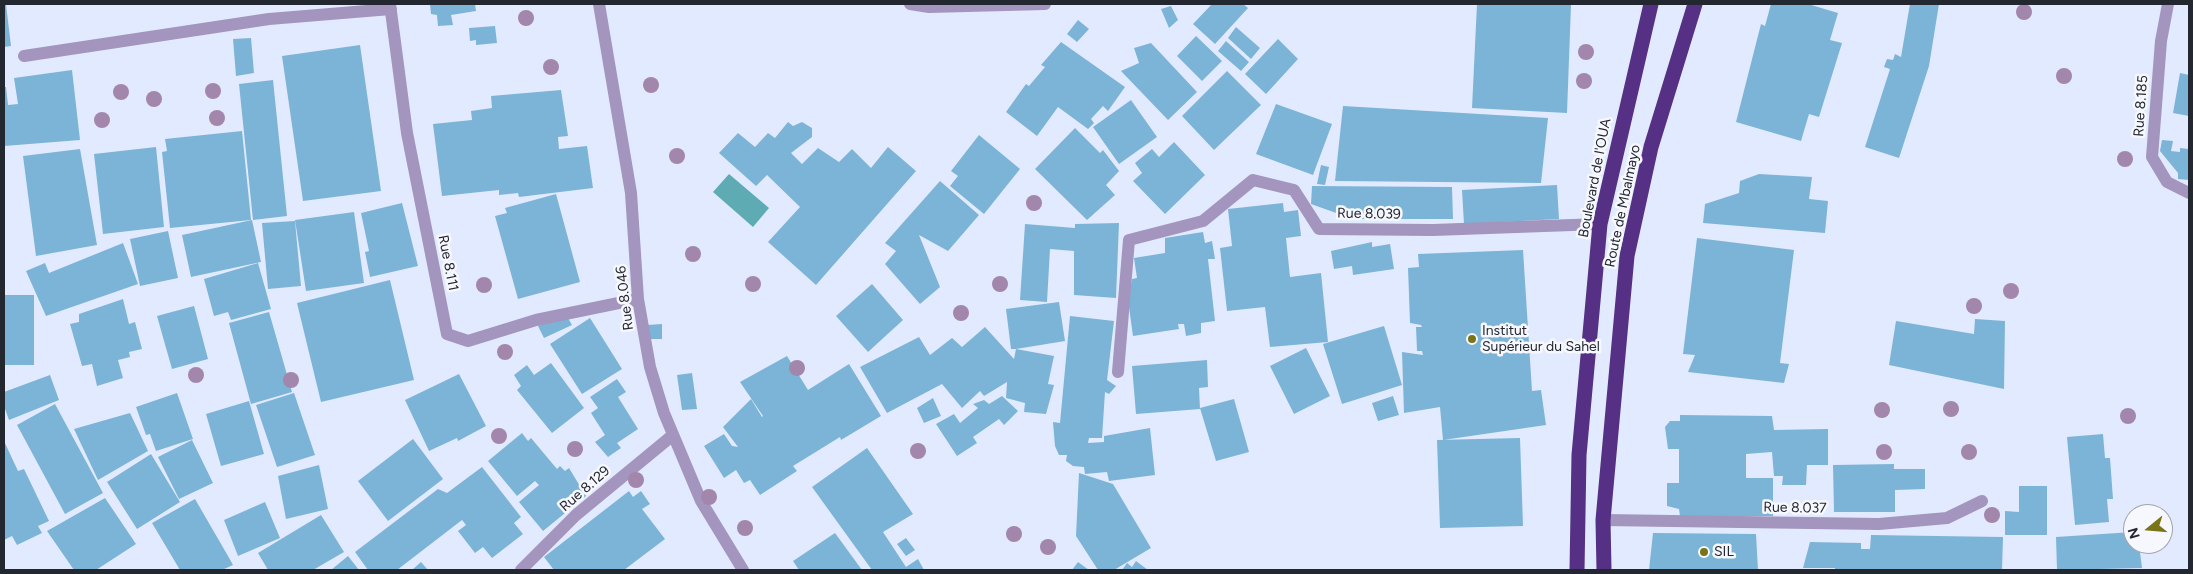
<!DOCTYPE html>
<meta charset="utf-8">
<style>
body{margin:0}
#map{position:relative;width:2193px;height:574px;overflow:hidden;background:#e2eaff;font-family:Figtree,sans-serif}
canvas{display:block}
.frame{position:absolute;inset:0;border:5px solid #232730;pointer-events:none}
.north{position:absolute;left:2123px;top:504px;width:50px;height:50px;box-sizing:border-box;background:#f6f8fd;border:1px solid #a2a4ab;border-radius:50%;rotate:253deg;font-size:14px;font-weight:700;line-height:20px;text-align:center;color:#232730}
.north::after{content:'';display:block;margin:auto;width:18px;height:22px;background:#797417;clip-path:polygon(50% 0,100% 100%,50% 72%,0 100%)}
</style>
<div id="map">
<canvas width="2193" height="574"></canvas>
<div class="frame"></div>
<div class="north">N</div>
</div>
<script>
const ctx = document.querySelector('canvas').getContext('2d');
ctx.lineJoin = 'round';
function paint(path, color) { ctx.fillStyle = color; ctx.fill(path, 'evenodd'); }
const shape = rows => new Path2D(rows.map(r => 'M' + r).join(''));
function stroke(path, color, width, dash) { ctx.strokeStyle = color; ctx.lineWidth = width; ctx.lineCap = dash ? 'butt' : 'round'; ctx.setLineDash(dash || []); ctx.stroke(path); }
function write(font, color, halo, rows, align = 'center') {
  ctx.font = font + ' Figtree,sans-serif'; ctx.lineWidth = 5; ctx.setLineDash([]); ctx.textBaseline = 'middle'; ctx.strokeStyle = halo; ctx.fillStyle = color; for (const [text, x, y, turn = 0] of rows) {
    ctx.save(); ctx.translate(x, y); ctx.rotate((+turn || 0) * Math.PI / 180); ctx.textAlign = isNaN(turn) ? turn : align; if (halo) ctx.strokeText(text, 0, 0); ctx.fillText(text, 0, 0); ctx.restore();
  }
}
const water = shape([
 [729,174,769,208,753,227,713,192]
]);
const building = shape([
 [4,4,6,4,11,46,4,47],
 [430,4,475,4,476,11,451,15,453,25,438,26,437,15,431,14],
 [1212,4,1243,4,1248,8,1215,44,1193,24],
 [1477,4,1571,5,1567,113,1472,108],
 [1771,4,1808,4,1838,13,1830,40,1842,43,1819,117,1809,114,1801,141,1736,122,1761,24,1765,26],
 [1910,4,1939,4,1929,66,1899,158,1865,147,1890,69,1884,67,1887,59,1893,60,1895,54,1901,57],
 [1171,6,1178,20,1169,28,1161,9],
 [1078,20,1089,29,1077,42,1067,34],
 [495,26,497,43,476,45,476,40,470,41,469,28],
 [1236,27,1260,48,1251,59,1228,38],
 [1196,36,1222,61,1202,81,1177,56],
 [251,38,254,73,236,76,233,39],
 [1278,39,1298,59,1266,94,1245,74],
 [1226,41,1249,62,1241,71,1218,51],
 [1061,42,1125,87,1108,111,1103,106,1091,119,1094,123,1088,129,1058,107,1037,136,1006,112,1026,84,1029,86,1045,67,1041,65],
 [1151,43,1197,92,1168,120,1121,71,1139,63,1134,48],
 [360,45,381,191,303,201,282,56],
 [72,70,80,140,4,146,4,87,6,87,8,105,18,104,14,78],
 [1227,71,1261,105,1214,150,1182,116],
 [2180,73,2189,75,2189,116,2173,113],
 [273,80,287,216,253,220,239,84],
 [561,90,568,136,558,137,559,149,587,146,593,188,519,197,518,193,499,195,499,190,442,196,433,124,472,120,471,111,492,108,491,96],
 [1131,100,1157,137,1119,164,1093,127],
 [1276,104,1332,124,1313,175,1256,154],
 [1343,106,1548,118,1541,183,1335,181],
 [788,122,793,126,802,122,812,128,812,137,791,153,802,164,818,148,839,162,852,149,871,168,888,147,916,171,816,285,768,242,800,207,767,175,756,186,719,153,738,133,755,147,768,133,775,138],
 [1075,128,1100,153,1103,150,1119,171,1106,185,1115,195,1087,220,1035,169],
 [242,131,251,220,170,228,162,152,167,151,165,139],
 [979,135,1020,169,984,214,950,186,958,176,951,171],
 [2162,140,2173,141,2171,151,2180,152,2180,148,2189,149,2189,180,2178,179,2178,173,2160,151],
 [1174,142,1205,175,1165,214,1133,181,1142,173,1135,163,1152,149,1159,157],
 [156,147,164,227,103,234,94,154],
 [80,149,97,245,36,256,23,156],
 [1321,165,1329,167,1325,185,1317,184],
 [1759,174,1812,177,1809,199,1828,201,1825,233,1703,223,1705,204,1739,193,1740,181],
 [940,181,979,215,948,251,919,235,940,287,920,304,885,264,896,251,885,243],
 [1557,185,1559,219,1464,224,1462,190],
 [1312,186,1452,187,1453,219,1353,219,1311,204],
 [556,194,580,282,518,299,495,216,507,213,505,208],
 [402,203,418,266,370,277,365,252,369,251,361,213],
 [1283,203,1284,212,1298,210,1301,236,1286,238,1290,277,1321,273,1328,342,1270,347,1265,307,1227,311,1220,248,1232,246,1228,209],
 [354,212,364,283,306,291,295,220],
 [252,220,261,262,191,277,182,235],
 [295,221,301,286,268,289,262,223],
 [1119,223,1116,298,1074,295,1074,251,1050,249,1047,302,1020,300,1025,224,1075,228,1075,224],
 [168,231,178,278,140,286,130,239],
 [1203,232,1205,243,1212,241,1215,259,1208,259,1215,321,1201,323,1201,333,1186,336,1184,324,1178,324,1179,329,1133,336,1128,300,1132,279,1137,278,1134,258,1165,253,1165,238],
 [1697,238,1794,250,1780,363,1789,364,1784,383,1688,372,1695,355,1683,354],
 [1372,242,1372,247,1390,244,1394,269,1353,275,1352,266,1334,269,1331,251],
 [123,243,138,284,46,316,26,271,45,263,49,273],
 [1523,250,1532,391,1541,390,1546,425,1443,440,1440,407,1404,413,1402,352,1423,355,1422,351,1417,351,1416,327,1422,327,1421,325,1410,323,1408,268,1419,267,1418,254],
 [258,263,271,309,231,320,228,312,214,316,204,279],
 [390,280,414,380,321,402,297,303],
 [872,284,903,320,868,352,836,316],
 [4,295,34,295,34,365,4,365],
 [123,299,129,324,135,322,142,349,129,352,130,357,118,360,123,378,97,386,92,364,82,366,70,324,79,322,79,314],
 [1059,302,1065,341,1016,349,1054,356,1048,384,1054,385,1046,414,1024,412,1025,403,1006,398,1007,382,984,396,980,391,962,408,942,384,887,413,860,367,919,337,930,355,952,338,962,347,985,327,1014,359,1016,349,1011,349,1006,309],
 [194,306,208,359,172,369,157,316],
 [269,312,292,392,251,404,229,323],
 [565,313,572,325,544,338,538,326],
 [1070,316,1114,321,1107,380,1116,386,1109,394,1105,392,1102,438,1089,438,1088,443,1104,442,1104,436,1150,428,1155,475,1109,481,1107,472,1085,474,1084,467,1073,466,1066,461,1067,455,1059,455,1055,446,1053,422,1060,423],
 [590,318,622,369,582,394,550,344],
 [1975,319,2005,321,2004,389,1889,365,1896,321,1974,334],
 [662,324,662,339,648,339,647,325],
 [1384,326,1402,385,1342,404,1323,344],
 [1306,348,1330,396,1294,414,1270,366],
 [787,356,808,390,849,364,881,416,841,440,840,437,793,466,797,471,760,495,750,480,744,483,736,470,724,478,704,446,724,434,732,446,738,447,723,427,751,399,762,417,763,416,740,382],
 [1207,360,1208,387,1199,388,1200,409,1136,414,1132,366],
 [551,363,584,408,552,433,517,390,521,386,514,375,527,365,534,375],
 [692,373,697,409,682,410,677,375],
 [459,374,486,426,458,441,457,438,429,451,405,400],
 [50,375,59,400,9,420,4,406,4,392],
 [617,379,626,392,618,397,638,429,617,443,621,448,608,457,595,442,605,435,591,413,598,408,590,397],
 [177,393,193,439,156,451,150,434,146,435,136,407],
 [294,393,315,455,277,467,256,405],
 [1002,396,1018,411,1004,425,999,419,973,437,977,443,957,456,936,424,954,414,960,423,978,408,973,404,984,400,989,404],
 [1393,396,1399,415,1378,421,1372,403],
 [933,398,941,416,924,423,917,408],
 [1234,399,1249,452,1216,461,1200,408],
 [249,401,264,454,221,466,206,414],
 [55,404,103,493,65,514,17,425],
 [130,413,148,451,98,480,74,429],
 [1680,415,1772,416,1774,430,1828,429,1828,465,1807,465,1806,485,1782,485,1783,476,1774,476,1772,452,1746,454,1746,478,1773,478,1773,516,1680,516,1679,509,1667,506,1667,483,1679,483,1679,449,1668,449,1665,427,1670,421,1680,421],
 [522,433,528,441,531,438,557,469,560,466,565,471,569,468,586,496,543,531,519,502,539,485,535,481,517,496,488,461],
 [2103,434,2105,458,2110,458,2113,499,2107,499,2109,522,2075,525,2067,437],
 [1520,438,1523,526,1440,528,1437,440],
 [413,439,443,479,388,521,358,481],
 [192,440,213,483,179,499,158,457],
 [4,441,18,471,24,469,49,521,38,526,42,533,17,545,12,536,4,540],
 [867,448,913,514,883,532,906,567,918,559,924,570,872,570,812,487],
 [151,454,180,502,137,529,107,482],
 [1894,464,1894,469,1925,469,1925,489,1895,490,1895,512,1834,512,1833,465],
 [319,465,328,509,286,519,278,476],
 [482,467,521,517,514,523,523,534,492,558,483,547,475,553,458,531,466,525,462,520,397,570,368,570,355,552,438,489,447,493],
 [1079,473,1113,484,1151,548,1114,570,1098,570,1076,536],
 [2019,486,2047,486,2047,535,2005,535,2005,511,2019,512],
 [629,491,633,497,641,491,650,504,642,509,665,539,624,570,554,570,544,557],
 [105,498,136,544,96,570,74,570,47,531],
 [195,499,228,556,233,565,222,570,180,570,152,523],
 [265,502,280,538,238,556,224,520],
 [321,515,344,552,313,570,268,570,258,553],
 [2133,532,2133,544,2139,544,2142,568,2057,570,2056,537],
 [835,533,862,570,799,570,793,561],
 [1653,533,1756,534,1758,570,1649,570],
 [1871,535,2003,537,2002,570,1835,570,1835,568,1803,568,1810,542,1861,543,1861,549,1870,549],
 [906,538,915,550,906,556,897,544],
 [348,556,359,570,331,570],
 [1136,561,1148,570,1122,570,1127,563,1132,567],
 [421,562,428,570,412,570],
 [1078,562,1089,570,1072,570]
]);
const minor = shape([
 [390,4,407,133,447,334,468,341,536,320,638,299],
 [599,4,631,193,638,299,650,367,664,413,701,501,743,570],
 [910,4,929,7,1045,4],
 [2168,4,2161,41,2152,157,2167,182,2189,193],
 [24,56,269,19,391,9],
 [1118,372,1129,240,1203,221,1253,180,1294,190,1319,229,1433,230,1600,224],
 [1603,520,1879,524,1947,518,1982,501],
 [521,570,576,515,673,435]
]);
const highway = shape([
 [1577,570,1579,455,1600,224,1651,4],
 [1604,570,1603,520,1627,256,1651,147,1695,4]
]);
const trees = [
 [2024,12],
 [526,18],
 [1586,52],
 [551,67],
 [2064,76],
 [1584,81],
 [651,85],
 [213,91],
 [121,92],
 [154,99],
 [217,118],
 [102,120],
 [677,156],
 [2125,159],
 [1034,203],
 [693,254],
 [753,284],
 [1000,284],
 [484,285],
 [2011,291],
 [1974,306],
 [961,313],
 [505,352],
 [797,368],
 [196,375],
 [291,380],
 [1951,409],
 [1882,410],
 [2128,416],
 [499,436],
 [575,449],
 [918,451],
 [1884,452],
 [1969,452],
 [636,480],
 [709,497],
 [1992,515],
 [745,528],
 [1014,534],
 [1048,547]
];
const markers = [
 [1472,339,5,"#797417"],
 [1704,552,5,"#797417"]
];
const streetNames = [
 ["Rue 8.185",2141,106,-86],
 ["Boulevard de l'OUA",1595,178,-79],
 ["Route de Mbalmayo",1623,206,-78],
 ["Rue 8.039",1369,214,1],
 ["Rue 8.111",448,263,79],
 ["Rue 8.046",625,298,-97],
 ["Rue 8.129",585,489,-41],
 ["Rue 8.037",1795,508,1]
];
const poiNames = [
 ["Institut",1482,331],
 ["Supérieur du Sahel",1482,347],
 ["SIL",1714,552]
];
paint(water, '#5eabb3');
paint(building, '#7cb4d7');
stroke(minor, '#a395be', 12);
stroke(highway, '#553084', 15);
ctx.fillStyle = '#a386ab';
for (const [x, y] of trees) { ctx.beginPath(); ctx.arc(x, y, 8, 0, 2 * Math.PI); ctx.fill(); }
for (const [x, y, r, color] of markers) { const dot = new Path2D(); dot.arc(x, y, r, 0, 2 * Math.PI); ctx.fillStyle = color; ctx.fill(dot); stroke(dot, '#f6f8fd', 2); }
write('14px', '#232730', '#f6f8fd', streetNames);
write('14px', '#232730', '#f6f8fd', poiNames, 'left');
</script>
